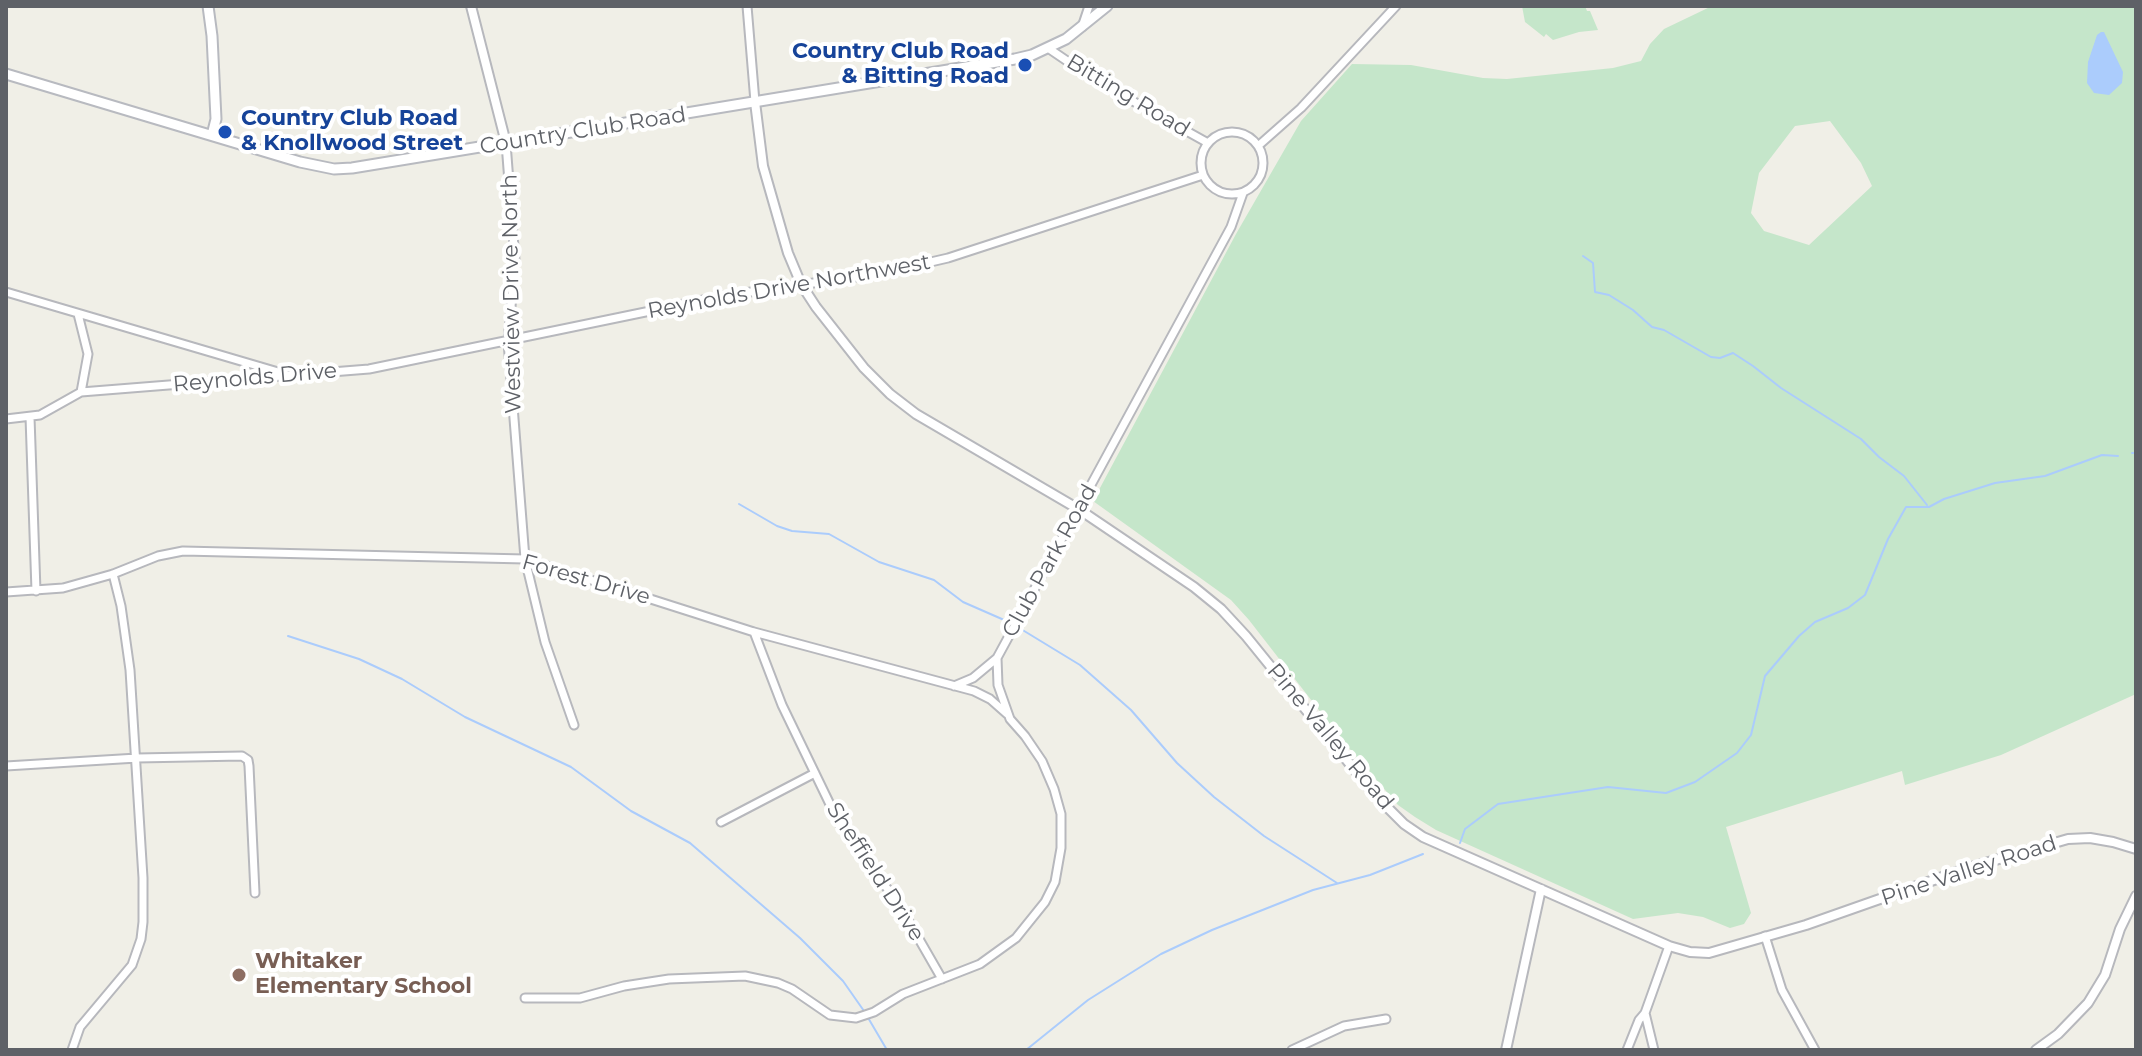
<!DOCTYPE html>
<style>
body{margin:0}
#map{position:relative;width:2142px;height:1056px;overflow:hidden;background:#f0efe7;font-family:Montserrat,sans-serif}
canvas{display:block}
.frame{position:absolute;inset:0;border:8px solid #5e6167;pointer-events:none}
</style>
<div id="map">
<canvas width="2142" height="1056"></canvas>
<div class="frame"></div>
</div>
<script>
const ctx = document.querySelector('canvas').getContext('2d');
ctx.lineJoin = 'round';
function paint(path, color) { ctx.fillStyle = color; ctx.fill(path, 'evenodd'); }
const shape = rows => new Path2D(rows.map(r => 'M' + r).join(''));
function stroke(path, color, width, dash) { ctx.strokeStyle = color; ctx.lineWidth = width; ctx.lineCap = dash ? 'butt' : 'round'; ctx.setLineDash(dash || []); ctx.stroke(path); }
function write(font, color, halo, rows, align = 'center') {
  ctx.font = font + ' Montserrat,sans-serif'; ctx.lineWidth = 8; ctx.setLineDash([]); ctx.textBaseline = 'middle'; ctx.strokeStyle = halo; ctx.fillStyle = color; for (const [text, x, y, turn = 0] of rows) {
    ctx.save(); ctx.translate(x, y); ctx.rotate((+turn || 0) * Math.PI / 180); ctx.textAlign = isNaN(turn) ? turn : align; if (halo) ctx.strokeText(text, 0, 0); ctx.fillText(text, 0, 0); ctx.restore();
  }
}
const green = shape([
 [1522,6,1585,6,1587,11,1590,11,1598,30,1579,32,1553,40,1546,34,1544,37,1525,22],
 [1712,6,2136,6,2136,694,2001,755,1905,785,1902,771,1726,827,1751,913,1744,924,1730,928,1703,917,1678,913,1633,919,1436,830,1415,817,1398,805,1343,741,1249,620,1231,600,1093,501,1236,234,1301,121,1352,64,1411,65,1483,78,1507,79,1613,68,1641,61,1650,44,1664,29],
 [1830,121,1861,163,1872,186,1809,245,1764,231,1751,213,1759,173,1795,126]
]);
const water = shape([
 [2101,32,2104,32,2123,72,2122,83,2109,95,2094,93,2087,83,2088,62,2097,35]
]);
const stream = shape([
 [1583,256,1593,263,1595,292,1609,295,1633,310,1652,327,1664,330,1711,357,1720,358,1733,353,1753,366,1781,388,1861,439,1879,457,1904,476,1927,505],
 [2132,453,2136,453],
 [739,504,777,526,792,531,829,534,879,562,934,580,963,602,1011,623],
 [1016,626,1080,665,1131,710,1177,763,1214,797,1264,836,1337,883],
 [288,636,359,659,402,679,465,717,571,767,631,811,690,843,800,938,843,981,864,1011],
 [1460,843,1465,829,1498,804,1608,787,1666,793,1695,782,1737,753,1751,735,1765,676,1799,636,1815,622,1848,608,1865,595,1888,539,1906,507,1929,507,1944,499,1995,483,2045,476,2102,455,2118,456],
 [867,1016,887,1050],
 [1026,1050,1088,1000,1161,954,1212,930,1313,890,1370,875,1423,854]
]);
const minor = shape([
 [747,6,755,102],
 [1082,27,1089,6],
 [1048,48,1095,80,1208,143],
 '1201 163a31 31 0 1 1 62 0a31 31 0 1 1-62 0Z',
 [506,143,515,260,508,342,525,559,545,642,574,725],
 [1258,146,1301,108,1396,6],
 [6,292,285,374],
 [78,314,88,354,81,392],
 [30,417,36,591],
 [6,419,40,415,81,392,369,369,723,296,883,273,948,258,1203,175],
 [6,592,63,588,113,574,158,556,183,551,525,559,754,632,974,691,990,699,1007,714],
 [754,632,782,705,839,823,900,906,942,979],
 [954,686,973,678,997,658],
 [6,766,137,758,242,756,248,760,249,766,255,893],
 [721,822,815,773],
 [1765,936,1782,990,1815,1050],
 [525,998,580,998,624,986,669,979,745,976,778,983,792,989,830,1015,856,1018,874,1012,903,994,980,964,1016,938,1045,902,1055,882,1061,848,1061,814,1054,789,1042,761,1025,736,1010,719,998,685,997,658,1231,227,1243,193],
 [1645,1013,1654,1050],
 [72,1050,80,1027,132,965,141,939,143,922,143,878,130,670,121,606,113,574],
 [1292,1050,1344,1026,1386,1019],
 [1627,1050,1639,1020,1645,1013,1669,946]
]);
const tertiary = shape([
 [471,6,506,143],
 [755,102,763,166,788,253,801,284,816,307,864,368,890,394,916,414,1080,510,1194,587,1221,609,1246,636,1375,795,1404,824,1423,837,1669,946,1690,952,1709,953,1806,925,1968,868,2068,839,2090,838,2113,842,2136,849],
 [1506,1050,1541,889],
 [2036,1050,2058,1034,2088,1003,2105,975,2120,929,2136,896]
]);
const secondary = shape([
 [208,6,212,36,216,119,212,135],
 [6,74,300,162,334,169,352,168,1015,59,1032,55,1066,39,1107,6]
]);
const markers = [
 [1025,65,8,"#1a4fb4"],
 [225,132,8,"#1a4fb4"],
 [239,975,8,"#8d6e63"]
];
const transitNames = [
 ["Country Club Road",1009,52],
 ["& Bitting Road",1009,77],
 ["Country Club Road",241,119,"left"],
 ["& Knollwood Street",241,144,"left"]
];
const streetNames = [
 ["Bitting Road",1128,96,31],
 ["Country Club Road",583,131,-9],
 ["Reynolds Drive Northwest",789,287,-10],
 ["Westview Drive North",512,294,-91],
 ["Reynolds Drive",255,378,-5],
 ["Club Park Road",1050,561,-61],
 ["Forest Drive",586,580,16],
 ["Pine Valley Road",1330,737,50],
 ["Pine Valley Road",1969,871,-18],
 ["Sheffield Drive",875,872,57]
];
const educationNames = [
 ["Whitaker",255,962],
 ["Elementary School",255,987]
];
paint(green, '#c5e6ca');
paint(water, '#abccfc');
stroke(stream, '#abccfc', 2);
stroke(minor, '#b7b8bd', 11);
stroke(tertiary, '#b7b8bd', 12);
stroke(secondary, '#b8bac0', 13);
stroke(minor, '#fff', 7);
stroke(tertiary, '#fff', 8);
stroke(secondary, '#fff', 9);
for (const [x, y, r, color] of markers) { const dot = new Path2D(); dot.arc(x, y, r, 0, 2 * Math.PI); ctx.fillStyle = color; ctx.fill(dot); stroke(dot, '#fff', 3); }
write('bold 22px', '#164399', '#fff', transitNames, 'right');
write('22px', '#5e6167', '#fff', streetNames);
write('bold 22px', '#785e54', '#fff', educationNames, 'left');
</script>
